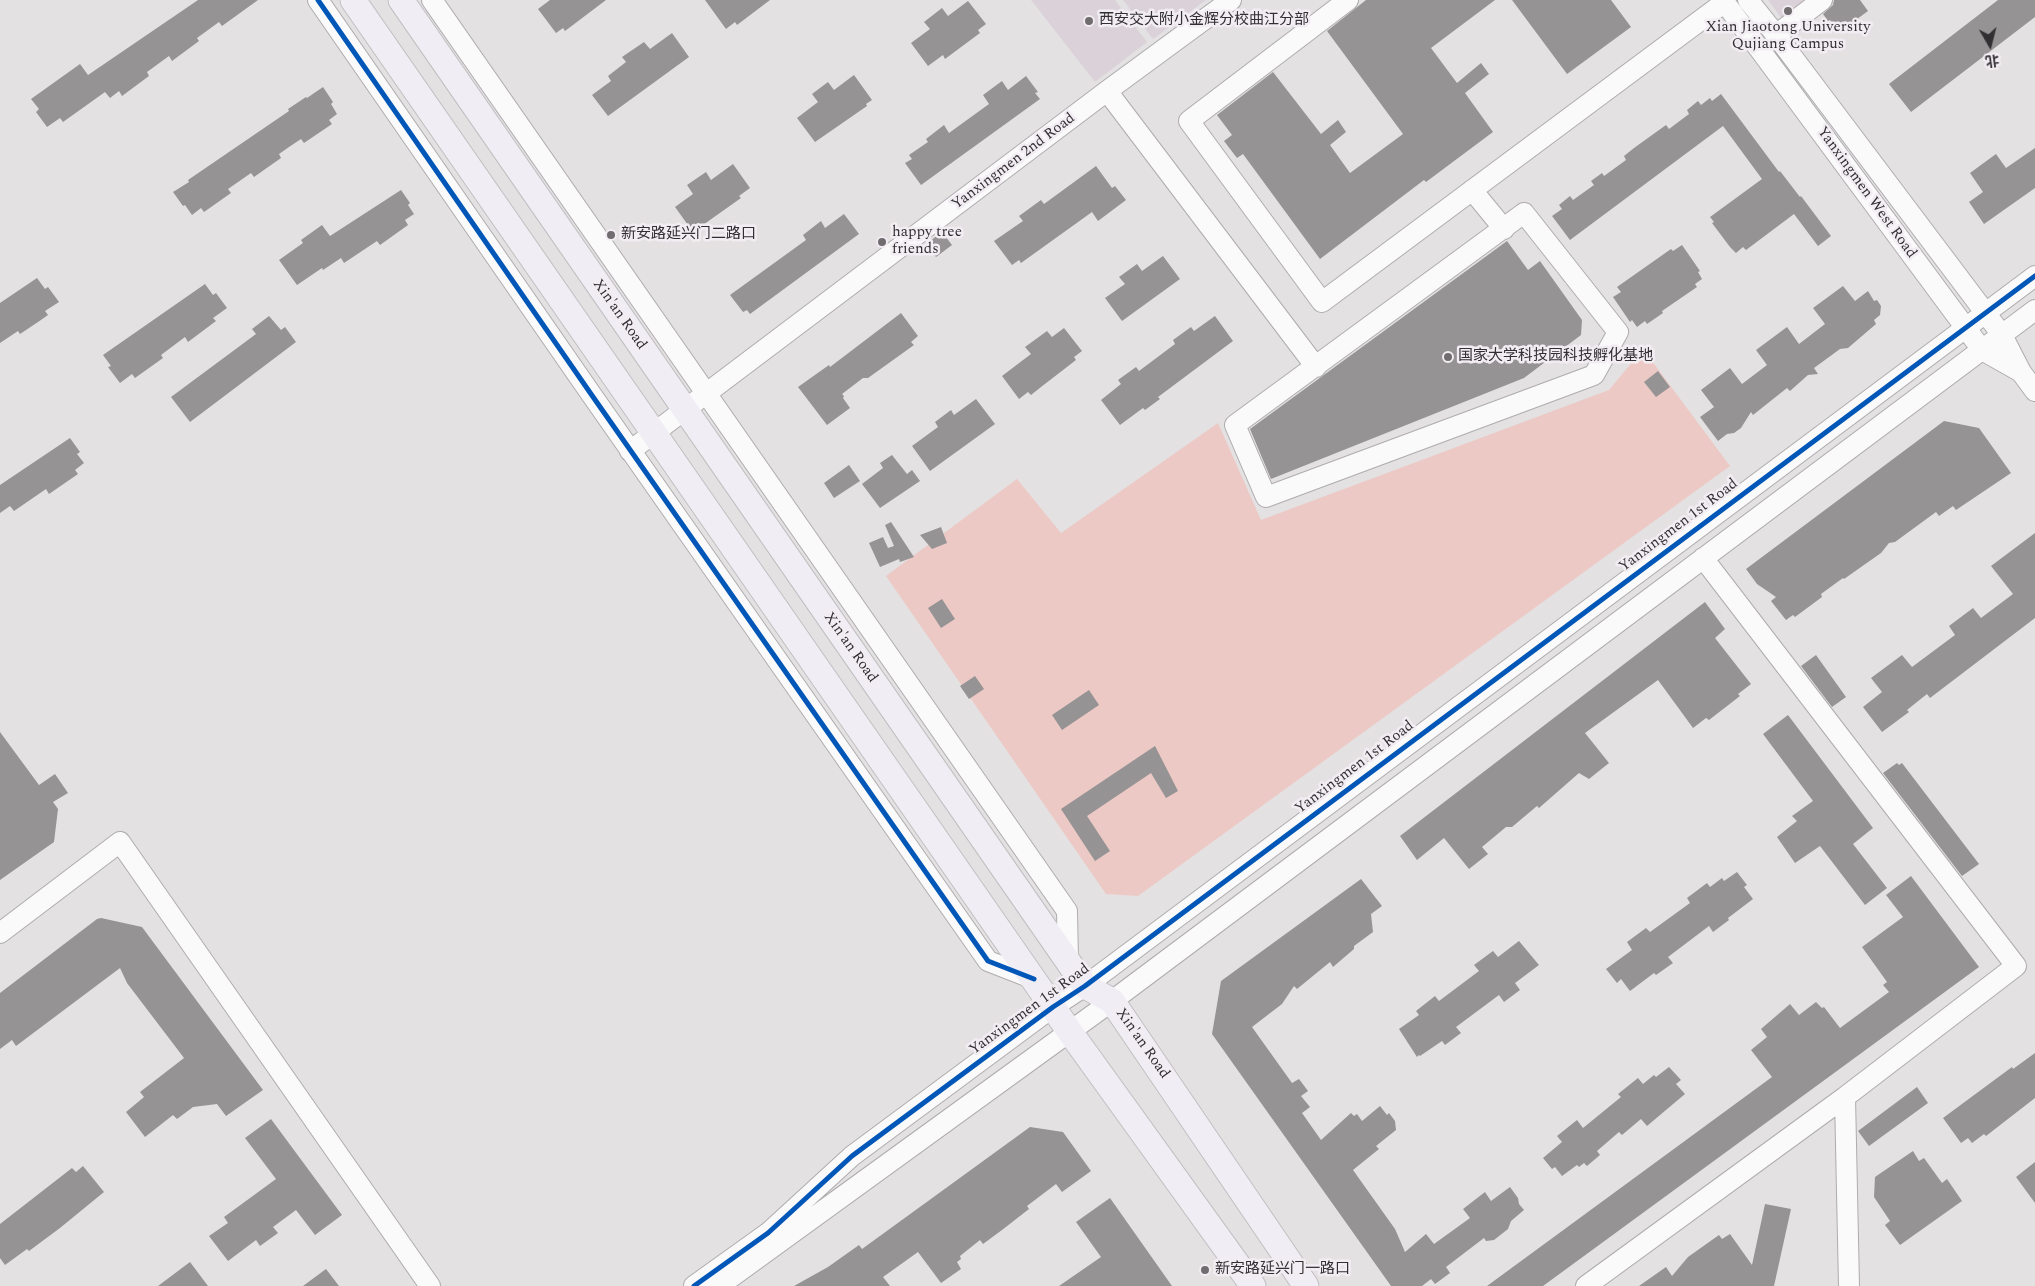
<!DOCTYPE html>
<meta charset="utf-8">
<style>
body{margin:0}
#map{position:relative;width:2035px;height:1286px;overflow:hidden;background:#e4e1e3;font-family:Spectral,"Noto Sans SC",serif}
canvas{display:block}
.north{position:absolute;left:1965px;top:20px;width:50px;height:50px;-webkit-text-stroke:4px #f2edf2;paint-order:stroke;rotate:172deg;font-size:14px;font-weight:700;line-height:20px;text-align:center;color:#312f31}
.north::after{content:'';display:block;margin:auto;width:18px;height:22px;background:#312f31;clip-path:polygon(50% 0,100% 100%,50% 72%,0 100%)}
</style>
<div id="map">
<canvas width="2035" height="1286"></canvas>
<div class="north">北</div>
</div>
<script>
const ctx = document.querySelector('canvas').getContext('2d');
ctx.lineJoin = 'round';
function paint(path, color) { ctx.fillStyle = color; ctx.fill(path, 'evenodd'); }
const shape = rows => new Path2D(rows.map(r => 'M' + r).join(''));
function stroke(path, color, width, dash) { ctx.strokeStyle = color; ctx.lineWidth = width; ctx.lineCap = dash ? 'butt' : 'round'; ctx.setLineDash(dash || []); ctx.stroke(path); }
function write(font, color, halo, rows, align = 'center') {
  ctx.font = font + ' Spectral,"Noto Sans SC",serif'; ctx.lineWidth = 5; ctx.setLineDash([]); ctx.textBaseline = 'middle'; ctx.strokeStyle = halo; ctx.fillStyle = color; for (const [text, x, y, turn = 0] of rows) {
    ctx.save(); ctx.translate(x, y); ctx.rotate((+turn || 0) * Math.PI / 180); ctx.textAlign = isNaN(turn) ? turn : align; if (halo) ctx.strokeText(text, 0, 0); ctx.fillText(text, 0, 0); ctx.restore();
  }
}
const built = shape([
 [1031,0,1115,0,1147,42,1095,82],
 [1123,0,1206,0,1153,39],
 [1768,0,1814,0,1784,22]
]);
const green = shape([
 [1643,349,1730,466,1138,896,1106,894,886,576,1017,479,1061,533,1218,423,1261,520,1609,390]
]);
const building = shape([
 [198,0,258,0,222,26,219,22,197,38,199,41,172,61,169,56,147,72,149,76,122,96,119,91,110,98,105,92,63,122,60,118,47,127,36,112,39,109,31,99,80,64,88,75],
 [550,0,606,0,565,31,563,28,556,33,538,9],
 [705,0,770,0,737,25,735,22,726,29],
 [1366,0,1495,0,1431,48,1457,83,1481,63,1489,74,1465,93,1493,132,1426,182,1424,180,1320,259,1243,154,1237,158,1224,141,1232,135,1217,115,1273,72,1321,134,1338,120,1346,132,1330,145,1350,173,1403,134,1327,31],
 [1512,0,1611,0,1631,27,1567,74],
 [1834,0,1860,0,1868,11,1849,25,1846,21,1836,28,1830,20,1828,21,1823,14,1833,5],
 [1998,0,2035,0,2035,17,1911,112,1889,84],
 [968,1,986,24,978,30,980,33,945,59,943,55,928,66,911,43,930,29,924,22,942,8,948,16],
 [672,33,689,57,608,116,592,95,611,81,608,76,626,62,622,57,644,42,650,49],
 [854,75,872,100,866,104,867,106,815,142,797,118,818,102,812,94,828,82,834,90],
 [1026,76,1038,92,1035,93,1040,99,921,185,905,163,912,159,909,155,928,142,926,139,944,125,949,133,989,104,983,95,1002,81,1008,90],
 [323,87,333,102,331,104,337,114,329,120,332,124,304,143,301,139,289,147,279,154,281,158,254,177,251,173,228,189,231,193,204,212,201,208,192,215,185,205,183,206,173,192,189,182,188,180,289,111,288,109,306,97,307,98],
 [1721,94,1779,172,1780,171,1800,197,1801,196,1831,236,1818,246,1794,214,1746,250,1743,247,1736,253,1730,247,1712,223,1714,222,1710,217,1762,179,1723,126,1570,240,1552,216,1562,209,1559,205,1570,196,1573,200,1594,185,1591,181,1602,173,1604,176,1626,160,1624,156,1634,148,1666,125,1669,129,1689,114,1687,110,1698,101,1701,105,1710,98,1712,101],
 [2035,148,2035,188,1984,224,1969,202,1983,192,1970,173,1996,154,2006,168],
 [733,164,750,188,739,196,741,198,693,232,675,207,693,194,687,185,706,172,711,180],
 [1096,166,1112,188,1115,186,1126,200,1098,221,1092,212,1021,263,1019,260,1012,265,994,241,1023,221,1019,216,1041,200,1044,204],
 [401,190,410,203,408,205,414,214,405,220,408,225,380,245,377,241,344,263,341,258,323,270,322,268,297,285,279,260,303,243,301,240,322,225,330,236],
 [844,214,859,234,750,314,747,310,743,312,730,295,806,240,803,235,821,221,825,228],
 [942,232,952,245,936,257,926,244],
 [1507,241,1528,270,1540,261,1582,320,1581,335,1524,378,1271,479,1250,429],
 [1682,245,1700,271,1698,272,1702,279,1695,284,1697,287,1662,311,1663,313,1647,324,1645,321,1637,327,1632,320,1630,322,1613,297,1621,292,1617,287,1671,249,1673,251],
 [1163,256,1180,279,1122,321,1105,298,1125,284,1119,277,1137,264,1142,271],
 [37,278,45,289,48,287,59,302,45,311,48,315,38,322,20,334,18,331,0,343,0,303],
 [205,284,213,295,216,293,227,308,213,318,216,321,188,342,185,337,161,355,163,358,135,378,132,374,120,383,108,367,111,366,103,355],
 [1843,286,1855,301,1868,291,1874,301,1877,300,1881,306,1880,315,1874,320,1876,324,1848,348,1840,349,1814,368,1818,374,1808,375,1790,391,1787,388,1753,415,1751,412,1741,428,1734,433,1727,434,1718,441,1700,417,1714,407,1701,390,1730,368,1742,384,1767,365,1756,350,1787,327,1799,344,1825,324,1813,308],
 [901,313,918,336,911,342,914,345,868,378,863,378,842,394,844,396,843,398,850,408,827,425,798,387,829,365,830,367],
 [269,316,281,330,285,327,296,342,190,422,171,397,256,334,252,329],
 [1215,316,1233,341,1158,397,1160,399,1145,410,1143,408,1120,425,1101,400,1121,384,1118,380,1136,367,1139,371,1175,344,1173,340,1191,327,1194,331],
 [1064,328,1082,351,1074,357,1076,360,1041,387,1031,395,1028,392,1019,399,1002,376,1031,354,1025,347,1047,331,1052,337],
 [1658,371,1670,387,1656,397,1644,382],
 [976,399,995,424,930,471,912,446,938,427,935,422,951,410,954,415],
 [1944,421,1979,428,2011,473,1956,510,1953,506,1939,516,1936,512,1895,542,1889,543,1881,553,1844,579,1843,578,1821,594,1822,597,1795,617,1793,615,1786,620,1771,601,1776,597,1757,584,1746,569],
 [70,438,80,452,77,454,84,463,75,470,78,474,49,494,46,489,14,511,10,506,0,513,0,485],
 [892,455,907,474,912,470,920,481,880,508,862,484,883,468,880,463],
 [849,465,860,481,834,498,824,483],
 [891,522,914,557,900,562,899,559,880,567,869,543,883,537,888,548,894,546,885,525],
 [941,527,947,543,932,549,920,535],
 [2035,533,2035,618,1930,698,1927,694,1907,710,1909,712,1882,732,1863,707,1882,692,1871,678,1902,655,1912,667,1955,635,1949,626,1973,608,1981,618,2013,594,1991,566],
 [942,599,955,619,941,628,928,608],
 [1705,602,1725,629,1715,638,1751,684,1738,694,1740,696,1709,720,1706,718,1693,728,1658,680,1585,733,1609,763,1589,779,1579,773,1539,808,1537,806,1512,827,1506,827,1482,847,1488,854,1469,869,1444,838,1417,860,1400,836],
 [1816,655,1846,697,1832,707,1801,666],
 [975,676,984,689,969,699,960,686],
 [1089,690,1099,705,1062,730,1052,715],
 [1788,715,1873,828,1853,844,1887,888,1865,905,1820,846,1795,863,1777,837,1797,821,1792,816,1813,801,1763,734],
 [0,732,39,785,55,774,68,793,53,802,58,809,54,842,0,880],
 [1155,746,1178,791,1166,798,1151,773,1087,816,1110,851,1095,861,1061,809],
 [1897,763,1899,765,1902,763,1979,864,1962,876,1883,773],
 [1737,872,1747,885,1744,887,1753,899,1728,918,1729,920,1713,932,1709,926,1668,957,1673,963,1656,975,1654,973,1630,991,1621,979,1617,983,1606,969,1632,950,1627,942,1646,928,1650,932,1690,903,1687,898,1707,883,1710,887,1722,878,1724,881],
 [1911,876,1979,967,1543,1286,1487,1286,1772,1077,1751,1050,1767,1037,1761,1029,1790,1004,1799,1015,1816,1002,1822,1008,1824,1007,1840,1028,1889,992,1883,985,1887,982,1862,947,1903,917,1886,895],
 [1361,879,1382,906,1371,914,1373,932,1354,946,1354,949,1333,967,1330,962,1297,989,1294,986,1282,1004,1252,1027,1292,1083,1299,1079,1308,1091,1301,1096,1310,1107,1302,1113,1321,1140,1351,1113,1354,1116,1357,1114,1362,1121,1380,1106,1387,1115,1389,1113,1395,1121,1396,1130,1376,1146,1379,1149,1353,1170,1395,1229,1405,1252,1426,1234,1434,1244,1470,1218,1463,1209,1485,1192,1491,1201,1510,1187,1518,1198,1519,1204,1524,1210,1511,1221,1508,1229,1494,1240,1486,1241,1484,1238,1446,1267,1450,1273,1435,1284,1431,1279,1422,1286,1391,1286,1212,1034,1221,981],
 [101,918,142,927,263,1090,226,1116,217,1104,193,1107,177,1119,173,1115,145,1137,126,1112,144,1097,140,1092,184,1058,127,983,120,968,16,1046,12,1040,0,1049,0,993,97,919],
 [1519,941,1539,965,1515,983,1520,990,1504,1002,1499,995,1456,1027,1461,1033,1445,1045,1442,1041,1420,1056,1419,1055,1417,1057,1399,1029,1419,1015,1416,1011,1435,996,1439,1001,1479,971,1474,965,1493,951,1498,957],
 [2035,1053,2035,1098,1986,1136,1984,1134,1972,1143,1968,1138,1961,1143,1943,1118,2012,1067,2013,1069],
 [1669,1067,1681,1080,1676,1084,1685,1094,1647,1126,1641,1119,1622,1135,1619,1132,1597,1151,1600,1155,1587,1166,1584,1163,1579,1167,1577,1165,1562,1176,1555,1167,1552,1169,1543,1158,1562,1142,1557,1136,1577,1120,1583,1128,1621,1097,1618,1094,1638,1078,1643,1084,1654,1075,1656,1077],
 [1917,1087,1928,1103,1869,1146,1858,1131],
 [271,1119,342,1215,315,1235,296,1210,273,1227,278,1233,260,1246,256,1240,228,1261,209,1236,228,1223,224,1217,276,1179,245,1138],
 [1030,1127,1063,1132,1091,1171,1062,1192,1056,1184,1027,1206,1029,1209,1002,1230,983,1244,980,1240,960,1256,961,1259,957,1262,961,1269,941,1283,918,1252,883,1277,890,1286,794,1286,828,1267,859,1245,862,1249],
 [1913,1151,1919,1161,1924,1158,1942,1183,1947,1179,1962,1201,1900,1245,1885,1225,1890,1221,1874,1197,1875,1177],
 [2035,1162,2035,1203,2016,1177],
 [83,1166,104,1192,60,1228,29,1251,27,1249,5,1265,0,1258,0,1224,72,1168,76,1172],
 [1110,1198,1172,1286,1059,1286,1101,1257,1076,1222],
 [1765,1204,1791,1209,1774,1286,1639,1286,1666,1267,1672,1276,1688,1257,1719,1235,1722,1239,1730,1234,1752,1265],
 [190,1262,208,1286,158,1286],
 [326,1269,339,1286,303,1286]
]);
const minor = shape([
 [318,0,591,394,988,961,1034,979],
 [432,0,1067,911,1068,961],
 [1348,0,1189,121,1322,302,1725,2],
 [1723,0,1982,350,2021,372],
 [1748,0,1776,35,2002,335,2021,372,2035,391],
 [1776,35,1822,0],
 [1107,91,1316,367],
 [1472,190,1504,229],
 [1524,213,1618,332,1594,375,1266,497,1235,425,1524,213],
 [630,451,1107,91,1231,0],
 [0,933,120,842,430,1286],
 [1845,1097,1849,1286],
 [694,1286,768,1233,852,1156,1053,1007,1085,986,2035,276],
 [719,1286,1112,1001,2035,310],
 [1586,1286,1845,1097,2016,966,1703,558]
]);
const major = shape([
 [353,0,1070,1032,1253,1286],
 [401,0,1085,986,1112,1001,1306,1286]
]);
const cycleway = shape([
 [318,0,591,394,988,961,1034,979],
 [694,1286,768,1233,852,1156,1053,1007,1085,986,2035,276]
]);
const markers = [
 [1788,11,5,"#706d6f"],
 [1089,21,5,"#706d6f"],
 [611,235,5,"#706d6f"],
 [882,242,5,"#706d6f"],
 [1448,357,5,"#706d6f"],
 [1205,1270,5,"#706d6f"]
];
const poiNames = [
 ["西安交大附小金辉分校曲江分部",1099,21],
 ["Xian Jiaotong University",1788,28,"center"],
 ["Qujiang Campus",1788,45,"center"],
 ["happy tree",892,233],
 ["friends",892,250],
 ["新安路延兴门二路口",621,235],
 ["国家大学科技园科技孵化基地",1458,357],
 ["新安路延兴门一路口",1215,1270]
];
const streetNames = [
 ["Yanxingmen 2nd Road",1014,162,-37],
 ["Yanxingmen West Road",1866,193,54],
 ["Xin'an Road",619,315,55],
 ["Yanxingmen 1st Road",1679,526,-37],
 ["Xin'an Road",850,648,55],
 ["Yanxingmen 1st Road",1355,768,-37],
 ["Yanxingmen 1st Road",1030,1010,-36],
 ["Xin'an Road",1142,1044,55]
];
paint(built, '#dad2d8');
paint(green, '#ecc9c5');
paint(building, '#959394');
stroke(minor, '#aeacae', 22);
stroke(major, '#c1bfc0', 27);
stroke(minor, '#fbfafb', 20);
stroke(major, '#f0edf4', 25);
stroke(cycleway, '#0057b8', 5);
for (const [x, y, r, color] of markers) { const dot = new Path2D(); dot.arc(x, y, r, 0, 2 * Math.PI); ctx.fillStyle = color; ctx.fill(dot); stroke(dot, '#f2edf2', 2); }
write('15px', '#312f31', '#f2edf2', poiNames, 'left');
write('15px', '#312f31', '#f2edf2', streetNames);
</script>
